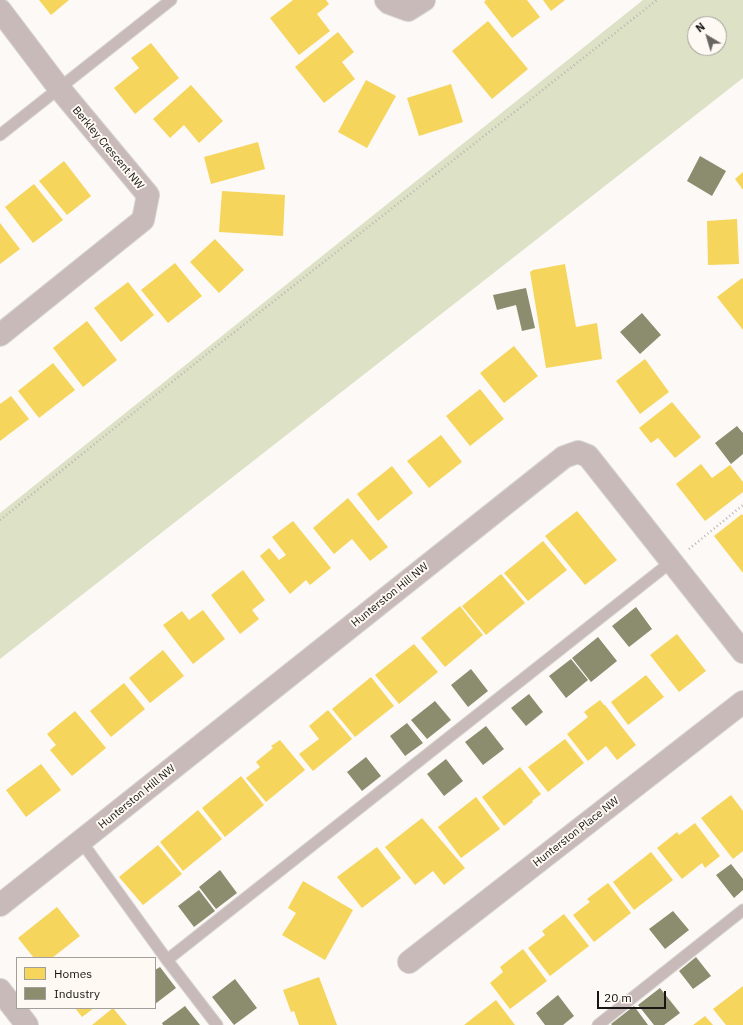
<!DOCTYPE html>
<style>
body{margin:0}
#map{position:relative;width:743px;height:1025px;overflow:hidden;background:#fcf9f6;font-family:"IBM Plex Sans",sans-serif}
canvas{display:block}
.legend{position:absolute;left:16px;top:957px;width:140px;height:52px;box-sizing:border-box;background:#fff9f3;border:1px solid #a29e99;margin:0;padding:5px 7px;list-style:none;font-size:12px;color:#171513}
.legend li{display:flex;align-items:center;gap:8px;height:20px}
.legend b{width:20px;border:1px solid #a29e99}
.north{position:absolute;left:687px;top:16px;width:40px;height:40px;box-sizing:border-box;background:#fff9f3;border:1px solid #a29e99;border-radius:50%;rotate:322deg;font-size:11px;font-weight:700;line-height:16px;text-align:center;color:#171513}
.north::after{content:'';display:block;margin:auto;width:14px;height:18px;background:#676562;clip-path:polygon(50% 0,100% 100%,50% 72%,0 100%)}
.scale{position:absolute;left:597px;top:991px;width:69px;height:18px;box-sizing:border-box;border:2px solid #171513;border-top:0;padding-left:5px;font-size:12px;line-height:14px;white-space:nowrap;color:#171513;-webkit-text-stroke:3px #fff9f3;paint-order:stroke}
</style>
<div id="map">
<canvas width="743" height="1025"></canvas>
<ul class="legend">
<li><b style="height:11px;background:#f6d55c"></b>Homes</li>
<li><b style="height:11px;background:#8c8c6e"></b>Industry</li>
</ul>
<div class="north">N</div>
<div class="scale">20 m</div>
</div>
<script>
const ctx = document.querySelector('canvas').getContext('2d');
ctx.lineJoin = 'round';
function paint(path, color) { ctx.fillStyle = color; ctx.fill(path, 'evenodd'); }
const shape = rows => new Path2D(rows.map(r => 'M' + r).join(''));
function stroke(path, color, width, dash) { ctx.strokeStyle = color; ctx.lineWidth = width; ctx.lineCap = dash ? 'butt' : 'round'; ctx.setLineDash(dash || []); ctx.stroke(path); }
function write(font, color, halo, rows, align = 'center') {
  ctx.font = font + ' "IBM Plex Sans",sans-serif'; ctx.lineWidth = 4; ctx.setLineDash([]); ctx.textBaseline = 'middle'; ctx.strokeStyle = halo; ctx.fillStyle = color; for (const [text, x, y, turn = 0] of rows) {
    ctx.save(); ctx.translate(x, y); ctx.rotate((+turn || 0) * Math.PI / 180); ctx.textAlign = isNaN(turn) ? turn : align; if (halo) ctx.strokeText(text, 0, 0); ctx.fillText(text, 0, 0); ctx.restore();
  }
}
const green = shape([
 [643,0,743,0,743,78,0,659,0,513],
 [695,24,719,24,719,48,695,48]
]);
const homes = shape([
 [39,0,69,0,51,15],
 [293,0,326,0,329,4,317,14,330,31,299,55,270,18],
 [486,0,527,0,540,17,512,38,484,2],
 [543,0,565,0,551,11],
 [488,21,528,69,492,99,452,51],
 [338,32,354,52,342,62,355,79,324,103,295,67],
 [151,43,179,78,135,114,114,88,139,68,131,58],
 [366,80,396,96,367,148,338,132],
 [451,84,463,122,419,136,407,98],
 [191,85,223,121,199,143,184,125,170,138,153,119],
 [258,142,265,169,211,184,204,157],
 [64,161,91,196,67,215,39,181],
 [743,172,743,190,735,179],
 [34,184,63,220,33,243,5,207],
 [222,191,285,195,283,236,219,232],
 [737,219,739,264,708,265,707,221],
 [0,223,20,249,0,264],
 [215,239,244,270,219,293,190,262],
 [175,263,202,296,168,323,141,290],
 [565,264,576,327,597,323,602,359,546,368,530,272,533,270],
 [742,278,743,279,743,330,717,297],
 [128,282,154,315,121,342,94,308],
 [87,321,117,360,83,387,53,348],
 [514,346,538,376,504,403,480,373],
 [645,359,669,392,640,414,616,381],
 [53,363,75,390,39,418,18,391],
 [480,389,504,419,470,446,446,416],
 [11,396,29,419,0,441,0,404],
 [672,402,701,437,675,458,658,438,651,443,639,428],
 [441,435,462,462,429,488,407,461],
 [701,464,712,478,730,465,743,482,743,492,705,521,676,484],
 [392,466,413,493,378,521,357,494],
 [348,498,388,547,370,561,352,539,334,554,313,528],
 [577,511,617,560,585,585,545,536],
 [742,514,743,516,743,573,714,536],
 [293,521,331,568,310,585,306,580,290,594,260,556,269,548,279,560,286,555,272,537],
 [543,541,567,570,528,601,504,573],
 [243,570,265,600,252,610,259,619,240,634,211,595],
 [501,574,525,603,486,635,462,606],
 [460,606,483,635,445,667,421,638],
 [203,610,225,639,193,664,163,625,182,611,189,620],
 [677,634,706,671,679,692,650,655],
 [414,644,438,672,399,704,375,675],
 [163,650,184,676,150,703,129,678],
 [646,675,664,697,628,725,611,702],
 [371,677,394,706,355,737,332,709],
 [124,683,145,709,111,737,90,711],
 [600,700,604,705,605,705,636,745,617,760,606,746,588,761,567,734,588,717,584,712],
 [328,710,352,739,313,771,299,754,319,739,309,726],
 [75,711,106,748,72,776,50,750,56,745,47,734],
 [565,739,584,763,548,792,528,767],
 [280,740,305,770,266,802,246,778,260,767,256,762,273,748,271,746],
 [41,764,61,790,26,817,6,790],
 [520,767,541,794,532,801,533,802,504,826,482,797],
 [241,776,264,805,225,837,202,808],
 [731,795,743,811,743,851,733,859,701,818],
 [476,797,500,829,461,858,438,827],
 [198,810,222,839,183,871,160,842],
 [422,818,465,868,444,885,433,871,415,885,385,847],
 [695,823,720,856,705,868,702,863,682,879,657,848,677,832,679,835],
 [158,845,182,874,143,905,119,877],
 [377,847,401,878,362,908,337,877],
 [651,852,673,880,634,910,613,882],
 [303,881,353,910,325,960,282,935,296,913,288,908],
 [608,883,631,913,594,942,573,915,590,902,587,899],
 [57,907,80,936,52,958,34,958,18,938],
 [564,914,589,946,550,976,528,948,545,935,542,931],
 [523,949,547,981,510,1009,490,983,503,972,500,967],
 [319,977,337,1025,299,1025,294,1011,291,1012,283,990],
 [743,986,743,1025,726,1025,713,1009],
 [496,1000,515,1025,464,1025],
 [75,1008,94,1008,82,1017],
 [113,1008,127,1025,92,1025],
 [705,1016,713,1025,693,1025]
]);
const industry = shape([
 [700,156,726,171,712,196,687,181],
 [526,288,535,328,522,331,516,305,497,310,493,295],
 [642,313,661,335,640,354,620,332],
 [737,426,743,433,743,454,731,464,715,443],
 [636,607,652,629,629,647,612,626],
 [598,637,617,661,591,682,572,658],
 [571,659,588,680,566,698,549,676],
 [471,669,488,691,468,707,451,685],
 [529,694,543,712,526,726,511,708],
 [435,701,451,720,427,739,411,720],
 [407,723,423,743,405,756,390,736],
 [486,726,504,749,483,765,465,742],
 [366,757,381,776,362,791,347,772],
 [446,759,463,781,444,796,427,774],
 [731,864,743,879,743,890,734,898,716,875],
 [220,870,237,893,216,909,199,887],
 [199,890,215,911,194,927,178,906],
 [673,911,689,930,665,949,649,929],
 [696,957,711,976,693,989,679,971],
 [160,967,176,988,155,1004,155,970],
 [235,979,257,1008,234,1025,212,997],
 [660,988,680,1013,664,1025,654,1025,638,1005],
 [558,995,574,1016,563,1025,545,1025,536,1013],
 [185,1006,200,1025,163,1025,162,1023],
 [634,1006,648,1025,612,1025,611,1024]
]);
const path = shape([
 [0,520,213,349,657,0],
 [689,549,743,505]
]);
const service = shape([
 [0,135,171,0],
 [81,841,167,960,217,1025],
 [167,960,671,562],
 [598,1025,743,910]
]);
const minor = shape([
 [386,0,389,3,408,10,424,0],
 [0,10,59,88,148,195,143,220,0,335],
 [0,905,81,841,564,457,578,452,588,456,743,652],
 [409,962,743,702],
 [0,990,27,1025]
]);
const streetNames = [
 ["Berkley Crescent NW",108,148,50],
 ["Hunterston Hill NW",390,595,-39],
 ["Hunterston Hill NW",137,797,-39],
 ["Hunterston Place NW",576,832,-38]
];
paint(green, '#dde2c6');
paint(homes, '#f6d55c');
paint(industry, '#8c8c6e');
stroke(service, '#d7d5d3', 13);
stroke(minor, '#d7d5d3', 24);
stroke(path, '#bcb3b1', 2.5, [1, 3]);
stroke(service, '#c8bab8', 11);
stroke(minor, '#c8bab8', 22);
write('11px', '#171513', '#fff9f3', streetNames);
</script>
